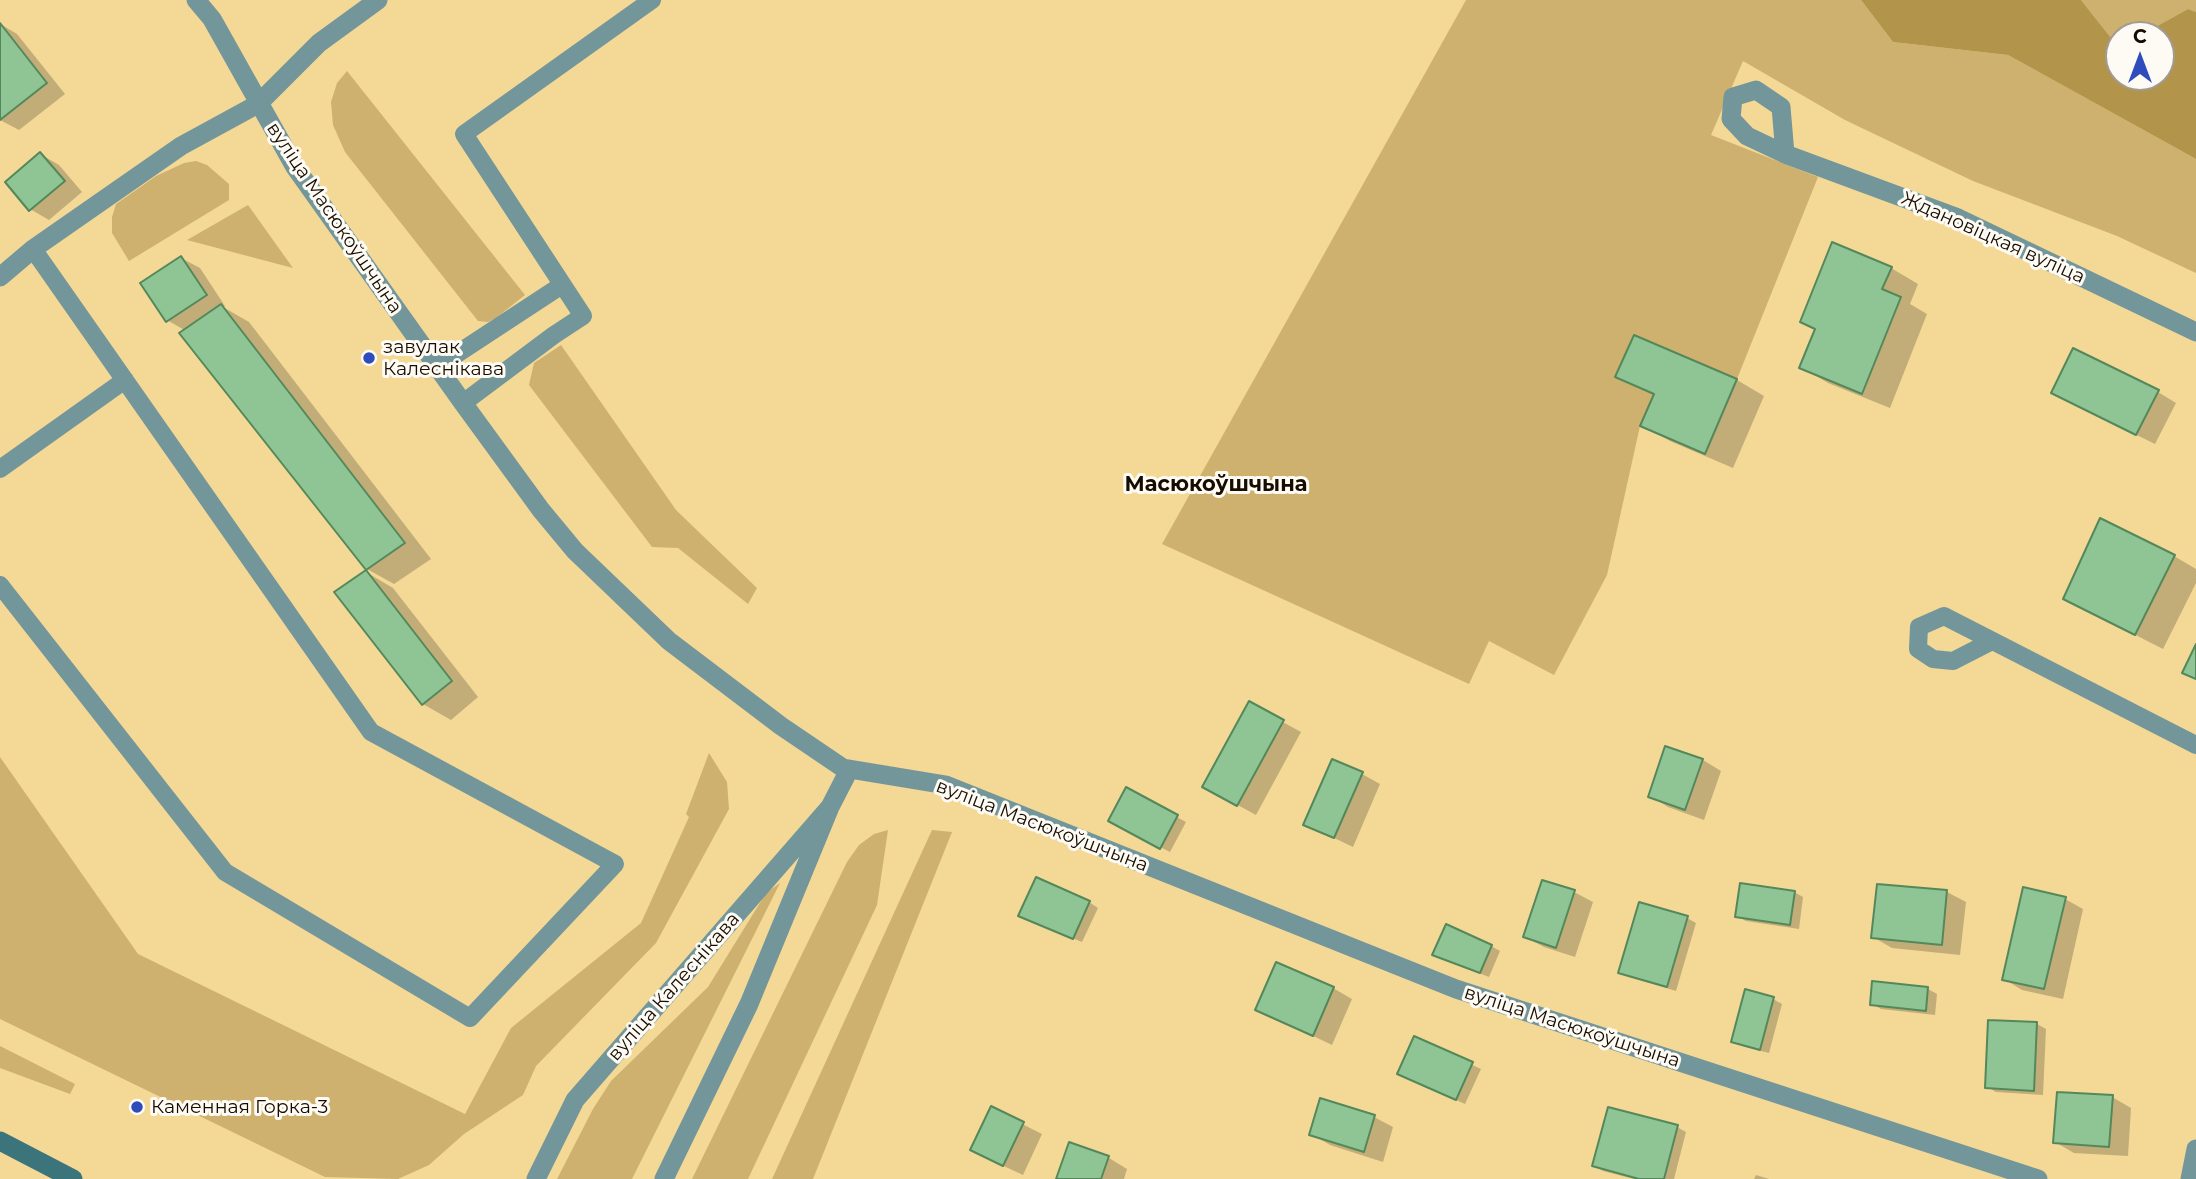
<!DOCTYPE html>
<meta charset="utf-8">
<style>
body{margin:0}
#map{position:relative;width:2196px;height:1179px;overflow:hidden;background:#f3d896;font-family:Montserrat,sans-serif}
canvas{display:block}
.north{position:absolute;left:2105px;top:21px;width:70px;height:70px;box-sizing:border-box;background:#fefbf5;border:2px solid #a19b93;border-radius:50%;rotate:0deg;font-size:19px;font-weight:700;line-height:28px;text-align:center;color:#160c00}
.north::after{content:'';display:block;margin:auto;width:24px;height:32px;background:#2e4cbc;clip-path:polygon(50% 0,100% 100%,50% 72%,0 100%)}
</style>
<div id="map">
<canvas width="2196" height="1179"></canvas>
<div class="north">С</div>
</div>
<script>
const ctx = document.querySelector('canvas').getContext('2d');
ctx.lineJoin = 'round';
function paint(path, color) { ctx.fillStyle = color; ctx.fill(path, 'evenodd'); }
const shape = rows => new Path2D(rows.map(r => 'M' + r).join(''));
function stroke(path, color, width, dash) { ctx.strokeStyle = color; ctx.lineWidth = width; ctx.lineCap = dash ? 'butt' : 'round'; ctx.setLineDash(dash || []); ctx.stroke(path); }
function write(font, color, halo, rows, align = 'center') {
  ctx.font = font + ' Montserrat,sans-serif'; ctx.lineWidth = 6; ctx.setLineDash([]); ctx.textBaseline = 'middle'; ctx.strokeStyle = halo; ctx.fillStyle = color; for (const [text, x, y, turn = 0] of rows) {
    ctx.save(); ctx.translate(x, y); ctx.rotate((+turn || 0) * Math.PI / 180); ctx.textAlign = isNaN(turn) ? turn : align; if (halo) ctx.strokeText(text, 0, 0); ctx.fillText(text, 0, 0); ctx.restore();
  }
}
const green = shape([
 [1466,0,1861,0,1893,42,2008,55,2196,159,2196,273,2117,236,1973,181,1845,120,1743,61,1711,135,1818,177,1737,379,1633,335,1616,377,1654,394,1640,426,1607,575,1554,675,1489,641,1469,684,1162,544],
 [2081,0,2196,0,2196,12,2188,9,2141,35,2119,35,2119,48],
 [347,71,525,295,496,318,488,322,478,321,345,152,333,125,331,102,337,83],
 [196,161,207,165,229,184,229,200,129,261,112,233,112,217,116,204,156,176,184,163],
 [248,205,293,268,187,240],
 [561,345,676,510,757,588,748,604,678,548,652,547,529,385,534,363],
 [709,753,727,782,729,809,656,943,536,1066,523,1095,464,1134,429,1165,398,1179,325,1177,0,1019,0,757,138,954,465,1114,511,1028,641,923,689,817,686,814],
 [888,830,877,905,748,1179,692,1179,847,862,859,845,874,834],
 [932,830,952,832,813,1179,772,1179],
 [780,883,632,1179,557,1179,593,1109,611,1081,708,987,766,893],
 [0,1046,75,1084,70,1094,0,1068]
]);
const forest = shape([
 [1861,0,2081,0,2119,48,2119,77,2161,77,2161,35,2141,35,2188,9,2196,12,2196,159,2008,55,1893,42]
]);
const shadow = shape([
 [0,24,17,34,65,94,19,130,0,120],
 [40,154,59,165,82,192,49,220,30,209],
 [181,258,200,268,225,306,223,307,249,322,431,559,394,584,367,569,186,331,167,320],
 [1891,268,1918,284,1910,304,1927,314,1890,408,1828,383,1801,367,1816,330,1802,322],
 [1635,337,1737,380,1764,396,1733,468,1670,441,1642,425,1655,396,1618,376],
 [2158,392,2176,403,2155,444,2072,403],
 [2174,556,2196,569,2196,583,2163,649,2065,599],
 [366,572,393,588,478,697,451,720,423,704],
 [1250,704,1301,732,1256,815,1223,797],
 [1703,760,1721,771,1704,820,1668,807,1650,796],
 [1362,774,1380,784,1353,847,1305,824],
 [1126,790,1186,822,1170,852,1110,821],
 [1879,886,1947,892,1966,902,1960,955,1892,948,1873,937],
 [1574,892,1593,902,1575,957,1544,947,1525,937],
 [1794,892,1803,897,1799,929,1746,921,1737,916],
 [2065,899,2083,909,2063,999,2022,990,2004,979],
 [1089,902,1098,908,1082,942,1029,920],
 [1687,918,1696,923,1676,991,1629,977,1621,972],
 [1491,946,1500,951,1489,977,1443,959],
 [1277,964,1333,988,1352,999,1332,1045,1257,1009],
 [1874,983,1928,989,1937,994,1935,1015,1881,1009,1872,1004],
 [1773,999,1782,1004,1769,1053,1742,1046,1733,1041],
 [2037,1024,2046,1029,2043,1095,1996,1092,1987,1087],
 [1415,1038,1481,1069,1465,1104,1408,1078],
 [2112,1097,2131,1108,2128,1156,2074,1153,2055,1142],
 [992,1109,1042,1134,1023,1175,991,1160],
 [1374,1117,1393,1127,1383,1162,1330,1145,1311,1134],
 [1677,1127,1686,1132,1674,1179,1634,1179,1603,1171,1594,1166],
 [1070,1144,1109,1158,1127,1169,1124,1179,1058,1179],
 [1756,1175,1769,1179,1754,1179]
]);
const building = shape([
 [0,23,47,83,0,120,0,23],
 [40,152,65,181,29,211,5,182,40,152],
 [1832,242,1892,267,1882,289,1901,297,1862,394,1799,368,1815,329,1800,322,1832,242],
 [181,256,207,295,166,322,140,283,181,256],
 [221,304,405,543,366,570,179,333,221,304],
 [1634,335,1737,379,1705,454,1640,426,1654,394,1615,377,1634,335],
 [2073,348,2159,390,2136,435,2051,393,2073,348],
 [2100,518,2175,555,2135,635,2063,599,2100,518],
 [366,570,452,681,422,705,334,592,366,570],
 [2196,644,2196,679,2182,673,2196,644],
 [1249,701,1284,720,1237,806,1202,787,1249,701],
 [1665,746,1703,759,1685,810,1648,797,1665,746],
 [1332,759,1363,772,1334,838,1303,825,1332,759],
 [1126,787,1178,815,1160,849,1108,821,1126,787],
 [1036,877,1090,901,1073,939,1018,916,1036,877],
 [1542,880,1575,890,1556,948,1523,937,1542,880],
 [1740,883,1795,891,1790,925,1735,917,1740,883],
 [1877,884,1947,890,1942,945,1871,938,1877,884],
 [2023,887,2066,897,2044,989,2002,980,2023,887],
 [1639,902,1688,916,1667,987,1618,973,1639,902],
 [1446,924,1492,945,1480,973,1432,955,1446,924],
 [1276,962,1334,987,1313,1036,1255,1010,1276,962],
 [1872,981,1928,987,1926,1011,1870,1005,1872,981],
 [1745,989,1774,997,1760,1050,1731,1042,1745,989],
 [1988,1020,2037,1022,2034,1091,1985,1088,1988,1020],
 [1414,1036,1473,1062,1456,1100,1397,1074,1414,1036],
 [2057,1092,2113,1095,2109,1147,2053,1143,2057,1092],
 [1320,1098,1375,1115,1364,1152,1309,1135,1320,1098],
 [991,1106,1024,1122,1003,1166,970,1150,991,1106],
 [1608,1107,1678,1125,1664,1179,1639,1179,1592,1166,1608,1107],
 [1069,1142,1109,1156,1101,1179,1056,1179,1069,1142]
]);
const service = shape([
 [437,367,562,285],
 [463,403,554,335,583,316,464,134,652,0],
 [0,469,125,380],
 [0,585,225,872,470,1018,615,864,371,732,33,249],
 [1992,641,1953,661,1933,659,1918,649,1919,627,1944,616,2196,745]
]);
const minor = shape([
 [196,0,212,19,295,167,463,403,541,510,575,551,669,641,781,726,843,768,946,785,1456,989,2038,1179],
 [1785,154,1781,107,1756,90,1733,97,1731,119,1747,136,1785,154,1958,218,2196,332],
 [0,277,33,249,181,146,258,104,319,43,378,0],
 [2190,1179,2196,1149]
]);
const tertiary = shape([
 [536,1179,575,1100,830,807],
 [664,1179,749,1004,830,807,849,770]
]);
const secondary = shape([
 [0,1141,73,1179]
]);
const markers = [
 [369,358,7,"#2e4cbc"],
 [137,1107,7,"#2e4cbc"]
];
const streetNames = [
 ["вуліца Масюкоўшчына",334,218,56],
 ["Ждановіцкая вуліца",1993,238,24],
 ["вуліца Масюкоўшчына",1042,826,21],
 ["вуліца Калеснікава",674,987,-49],
 ["вуліца Масюкоўшчына",1572,1027,18]
];
const poiNames = [
 ["завулак",383,347],
 ["Калеснікава",383,369],
 ["Каменная Горка-3",151,1107]
];
const neighbourhoodNames = [
 ["Масюкоўшчына",1216,485]
];
paint(green, '#ceb16e');
paint(forest, '#b2944a');
paint(shadow, '#0003');
paint(building, '#8fc595');
stroke(building, '#54885b', 2);
stroke(service, '#73969b', 18);
stroke(minor, '#73969b', 19);
stroke(tertiary, '#73969b', 19);
stroke(secondary, '#3c747c', 19);
for (const [x, y, r, color] of markers) { const dot = new Path2D(); dot.arc(x, y, r, 0, 2 * Math.PI); ctx.fillStyle = color; ctx.fill(dot); stroke(dot, '#fefbf5', 2.5); }
write('19px', '#160c00', '#fefbf5', streetNames);
write('19px', '#160c00', '#fefbf5', poiNames, 'left');
write('bold 21px', '#160c00', '#fefbf5', neighbourhoodNames);
</script>
